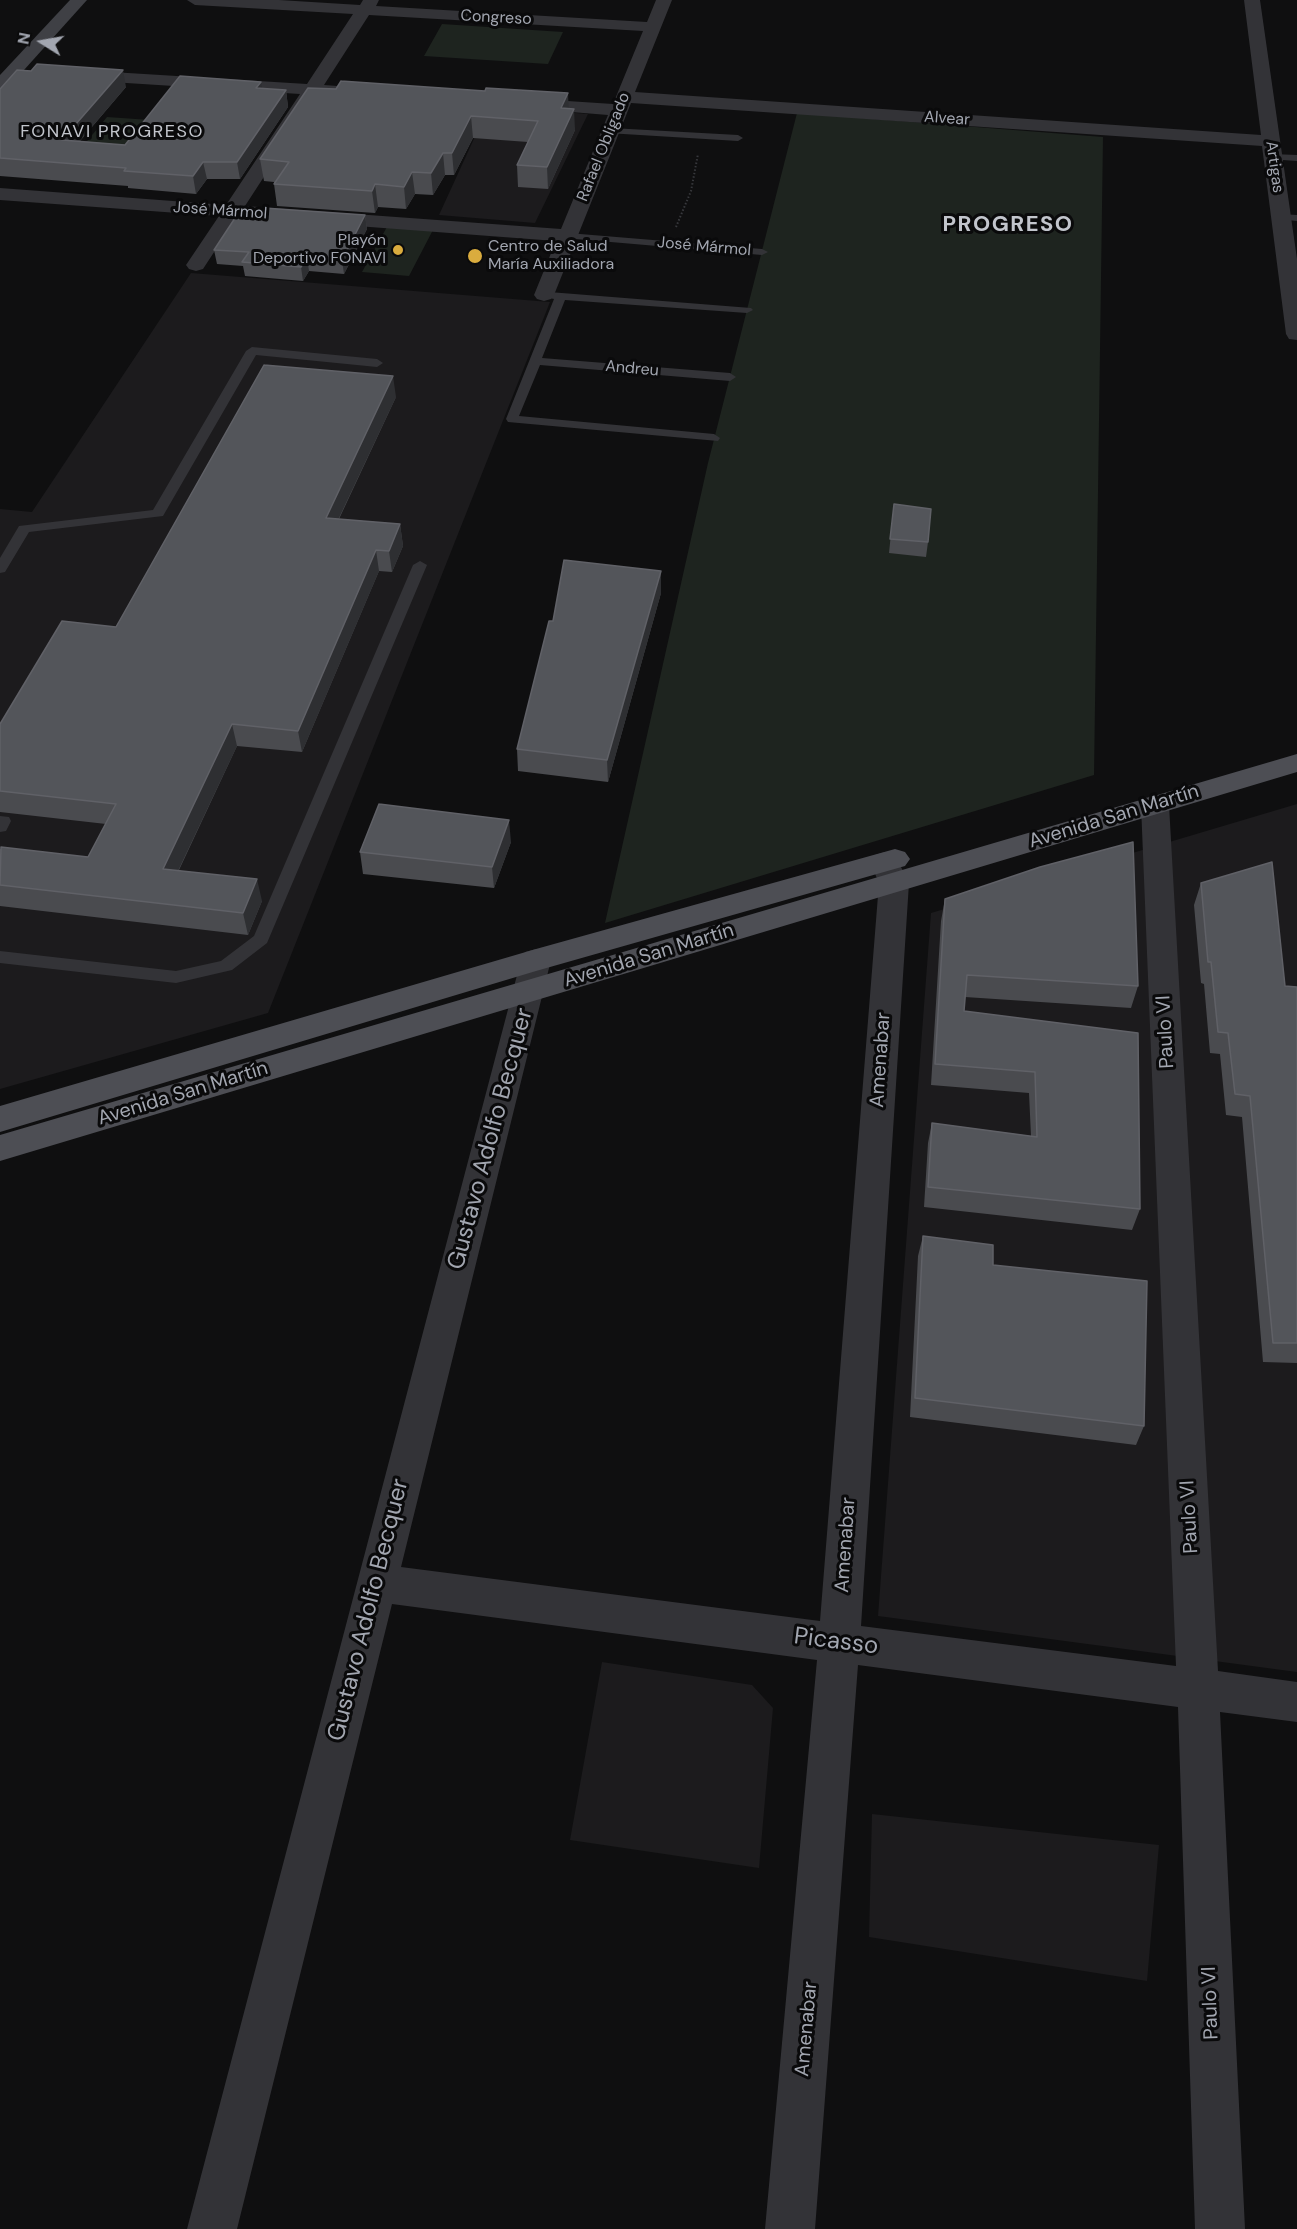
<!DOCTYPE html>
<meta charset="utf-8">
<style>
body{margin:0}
#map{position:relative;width:1297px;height:2229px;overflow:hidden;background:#0f0f10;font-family:"DM Sans",sans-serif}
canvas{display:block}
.north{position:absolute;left:12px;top:12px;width:60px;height:60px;-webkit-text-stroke:4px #0a0a0b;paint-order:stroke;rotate:281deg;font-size:16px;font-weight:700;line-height:24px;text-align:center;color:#a2a6b0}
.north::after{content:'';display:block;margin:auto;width:21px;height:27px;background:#a2a6b0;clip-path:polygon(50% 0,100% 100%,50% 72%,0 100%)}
</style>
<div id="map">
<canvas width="1297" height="2229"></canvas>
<div class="north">N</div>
</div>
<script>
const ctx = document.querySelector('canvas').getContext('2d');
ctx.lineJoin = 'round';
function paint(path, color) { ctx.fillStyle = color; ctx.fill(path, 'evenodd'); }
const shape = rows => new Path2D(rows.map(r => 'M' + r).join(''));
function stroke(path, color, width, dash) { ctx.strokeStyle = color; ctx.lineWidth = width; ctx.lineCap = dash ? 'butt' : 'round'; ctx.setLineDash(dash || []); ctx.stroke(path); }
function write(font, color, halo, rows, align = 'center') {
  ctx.font = font + ' "DM Sans",sans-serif'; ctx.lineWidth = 6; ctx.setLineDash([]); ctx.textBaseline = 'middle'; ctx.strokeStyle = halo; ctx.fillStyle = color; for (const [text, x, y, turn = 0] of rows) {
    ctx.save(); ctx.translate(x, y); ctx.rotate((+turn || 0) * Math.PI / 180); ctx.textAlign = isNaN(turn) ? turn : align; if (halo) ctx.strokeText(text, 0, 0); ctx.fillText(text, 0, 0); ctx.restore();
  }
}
const built = shape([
 [489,106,588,114,535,223,439,215],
 [191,273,550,302,268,1013,0,1089,0,509,32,512],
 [1297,804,1297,1672,878,1616,931,913],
 [602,1662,752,1685,773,1708,759,1868,570,1840],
 [872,1814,1159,1845,1147,1981,869,1937]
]);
const green = shape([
 [442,24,563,32,548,64,424,56],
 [797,113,1103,137,1094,775,605,923,708,463],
 [107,117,150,120,122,155,78,152],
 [388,225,434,228,409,276,362,272]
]);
const path = shape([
 [676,227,691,191,698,154]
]);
const service = shape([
 [611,128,738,135,743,138,738,141,607,133,607,129,611,128],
 [1272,154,1297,155,1297,161,1268,159,1267,157,1272,154],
 [1281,214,1297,215,1297,221,1277,219,1277,215,1281,214],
 [568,233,762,249,768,252,762,255,564,238,564,234,568,233],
 [549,292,751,308,753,310,747,313,565,300,542,358,730,373,736,377,730,381,540,365,519,416,714,434,720,438,718,441,508,422,506,419,554,299,545,297,545,293,549,292],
 [252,347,377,359,383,363,377,367,256,355,163,516,29,532,5,572,0,573,0,558,19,526,153,510,246,351,252,347],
 [420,561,427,565,267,943,232,970,176,983,0,963,0,951,176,971,221,961,254,936,413,565,420,561],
 [0,816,9,817,11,821,6,831,0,832,0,816]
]);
const minor = shape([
 [187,0,279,0,360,5,363,0,379,0,376,6,647,22,656,0,672,0,635,92,1261,135,1244,0,1260,0,1297,259,1297,340,1289,339,1286,334,1262,146,631,103,554,295,551,299,544,301,537,299,534,295,556,241,237,217,203,269,196,271,189,269,186,265,219,216,0,200,0,188,226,205,300,94,79,80,73,79,70,75,73,71,79,70,307,84,353,14,195,5,187,0],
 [369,15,643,31,613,104,522,98,516,99,513,103,516,107,522,108,608,115,561,229,245,206,317,95,351,97,357,96,360,92,357,88,351,87,324,85,369,15],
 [1155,795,1165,798,1169,805,1218,1671,1297,1682,1297,1722,1220,1712,1245,2229,1195,2229,1178,1707,858,1665,815,2229,765,2229,817,1660,392,1604,237,2229,187,2229,521,960,525,952,536,949,547,952,551,960,401,1567,820,1621,879,883,870,862,875,855,885,852,895,855,909,883,861,1626,1176,1666,1141,805,1145,798,1155,795]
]);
const secondary = shape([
 [70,0,87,0,6,90,0,91,0,75,70,0]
]);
const primary = shape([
 [1297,754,1297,772,0,1161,0,1135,1297,754],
 [895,849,905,852,910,859,905,866,536,971,0,1132,0,1106,536,949,895,849]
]);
const wall = shape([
 [126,87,80,141,125,145,262,89,286,90,288,107,240,179,207,179,196,194,128,188,128,186,0,176,0,89],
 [485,91,568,93,568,108,575,130,548,189,518,187,517,165,528,142,473,138,454,175,445,175,433,195,415,194,406,209,378,207,375,213,277,206,274,184,274,182,264,181,260,159],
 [365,215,367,229,344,274,309,271,303,281,245,276,243,266,217,264,214,250,258,217],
 [396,397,339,519,400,524,403,546,392,572,379,571,302,752,237,746,179,870,262,901,248,935,0,906,0,849,88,857,106,824,0,812,0,724],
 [894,504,928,542,926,557,889,553],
 [661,593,608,782,518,771,517,749,553,621],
 [511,842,494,888,363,874,360,852],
 [1201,883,1285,986,1297,987,1297,1363,1263,1362,1242,1117,1226,1115,1220,1054,1210,1053,1204,984,1201,983,1194,905],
 [945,899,1138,986,1131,1008,965,997,964,1011,1138,1033,1140,1209,1132,1230,924,1207,928,1143,932,1123,1031,1136,1029,1093,931,1085,941,921],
 [923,1236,993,1265,1144,1426,1136,1445,910,1417,918,1256]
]);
const shadedWall = shape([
 [123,70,126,87,66,157,62,140],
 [261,82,264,99,256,88],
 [286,90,288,107,240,179,237,162],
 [568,93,569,115,561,108],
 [574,109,575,130,548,189,547,167],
 [471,116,473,138,454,175,452,153],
 [443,153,445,175,433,195,431,173],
 [203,162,207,179,196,194,193,176],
 [412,172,415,194,406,209,404,187],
 [375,184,378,207,375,213,372,191],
 [365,215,367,229,344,274,342,260],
 [307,257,309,271,303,281,301,267],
 [393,376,396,397,329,539,326,518],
 [400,524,403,546,392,572,389,551],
 [376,550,379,571,302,752,298,731],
 [661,571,661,593,608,782,607,760],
 [232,724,237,746,169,890,163,869],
 [509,820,511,842,494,888,492,867],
 [257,879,262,901,248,935,243,913]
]);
const building = shape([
 [37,64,123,70,62,140,125,145,180,76,261,82,256,88,286,90,237,162,203,162,193,176,124,171,126,168,0,158,0,89,17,70,31,71,37,64],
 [341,81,485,91,486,88,568,93,561,108,574,109,547,167,517,165,538,121,471,116,452,153,443,153,431,173,412,172,404,187,375,184,372,191,274,184,289,162,260,159,308,88,336,89,341,81],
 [264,208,365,215,342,260,307,257,301,267,242,262,249,252,214,250,237,215,258,217,264,208],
 [264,365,393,376,326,518,400,524,389,551,376,550,298,731,232,724,163,869,257,879,243,913,0,885,1,847,88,857,116,804,0,791,0,724,62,621,116,627,264,365],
 [894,504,931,509,928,542,890,539,894,504],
 [564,560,661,571,607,760,517,749,549,621,553,621,564,560],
 [379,804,509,820,492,867,360,852,379,804],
 [1133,842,1138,986,967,975,964,1011,1138,1033,1140,1209,928,1187,932,1123,1037,1137,1035,1072,935,1064,945,899,1040,867,1133,842],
 [1272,862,1285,986,1297,987,1297,1343,1273,1343,1250,1096,1235,1094,1228,1033,1218,1032,1211,962,1208,962,1201,883,1272,862],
 [923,1236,993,1245,993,1265,1147,1281,1144,1426,915,1398,923,1236]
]);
const markers = [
 [398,250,6,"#daac3e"],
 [475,256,8,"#daac3e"]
];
const farStreetnames = [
 ["Congreso",496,18,3],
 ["Alvear",947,119,4],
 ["Rafael Obligado",604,147,-68],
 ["Artigas",1274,167,82],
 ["José Mármol",220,211,4],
 ["José Mármol",704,247,5],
 ["Andreu",632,369,5]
];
const farPoinames = [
 ["Playón",386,241],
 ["Deportivo FONAVI",386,259],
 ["Centro de Salud",488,247,"left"],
 ["María Auxiliadora",488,265,"left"]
];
const farNeighbourhoodnames = [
 ["FONAVI PROGRESO",112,132]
];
const streetNames = [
 ["Avenida San Martín",1114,817,-17],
 ["Avenida San Martín",649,956,-17],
 ["Paulo VI",1166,1032,-93],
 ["Amenabar",881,1060,-86],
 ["Avenida San Martín",183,1094,-17],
 ["Paulo VI",1190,1517,-93],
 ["Amenabar",846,1545,-86],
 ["Paulo VI",1211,2003,-92],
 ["Amenabar",807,2029,-85]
];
const farDistrictnames = [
 ["PROGRESO",1008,225]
];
const nearStreetnames = [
 ["Gustavo Adolfo Becquer",491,1139,-75],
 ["Gustavo Adolfo Becquer",369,1610,-76],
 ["Picasso",836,1642,7]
];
paint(built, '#1c1b1d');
paint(green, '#1e241f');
stroke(path, '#37383c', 2, [1.5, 2]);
paint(service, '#333337');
paint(minor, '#333337');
paint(secondary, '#3f4045');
paint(primary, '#4d4e54');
paint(wall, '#4a4b4f');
paint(shadedWall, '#2e2f32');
paint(building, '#53555a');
stroke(building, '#606167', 1.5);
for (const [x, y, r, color] of markers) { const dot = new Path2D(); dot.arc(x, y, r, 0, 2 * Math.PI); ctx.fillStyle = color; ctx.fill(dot); stroke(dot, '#0a0a0b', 2); }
write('16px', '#a2a6b0', '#0a0a0b', farStreetnames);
write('16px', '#a2a6b0', '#0a0a0b', farPoinames, 'right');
ctx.letterSpacing = '1.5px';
write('18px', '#c2c5cc', '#0a0a0b', farNeighbourhoodnames);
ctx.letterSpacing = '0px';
write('20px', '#a2a6b0', '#0a0a0b', streetNames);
ctx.letterSpacing = '1.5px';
write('bold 22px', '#c2c5cc', '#0a0a0b', farDistrictnames);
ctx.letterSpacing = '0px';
write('24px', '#a2a6b0', '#0a0a0b', nearStreetnames);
</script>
